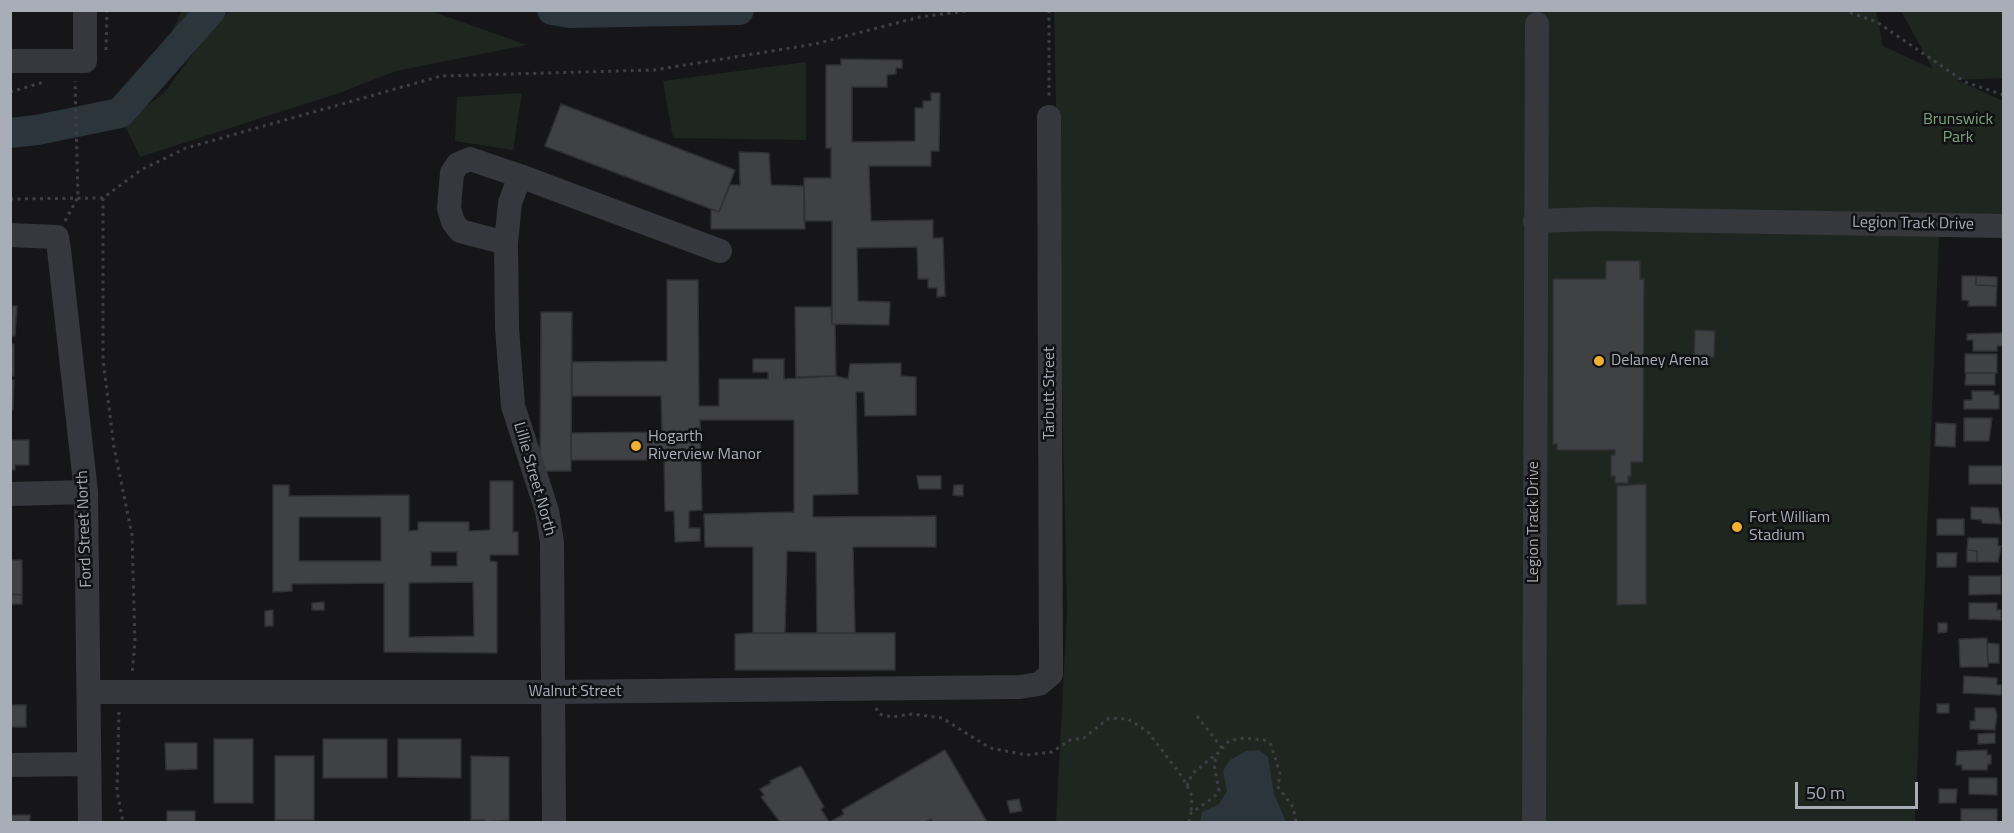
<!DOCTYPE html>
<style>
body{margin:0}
#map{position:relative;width:2014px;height:833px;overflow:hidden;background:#161618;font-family:"Titillium Web",sans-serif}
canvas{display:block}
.frame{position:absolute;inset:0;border:12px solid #a8adb8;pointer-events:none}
.scale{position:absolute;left:1795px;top:782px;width:123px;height:27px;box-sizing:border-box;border:3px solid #a8adb8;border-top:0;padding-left:8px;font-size:18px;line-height:21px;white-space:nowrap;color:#a8adb8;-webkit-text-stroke:4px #111113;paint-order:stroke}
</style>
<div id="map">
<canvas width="2014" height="833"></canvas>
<div class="frame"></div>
<div class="scale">50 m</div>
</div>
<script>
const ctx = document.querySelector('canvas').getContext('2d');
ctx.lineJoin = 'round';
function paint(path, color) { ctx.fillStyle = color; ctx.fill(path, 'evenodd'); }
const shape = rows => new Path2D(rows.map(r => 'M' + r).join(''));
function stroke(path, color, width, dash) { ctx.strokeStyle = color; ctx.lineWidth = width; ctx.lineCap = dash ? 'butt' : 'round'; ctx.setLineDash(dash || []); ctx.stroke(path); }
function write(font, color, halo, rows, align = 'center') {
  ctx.font = font + ' "Titillium Web",sans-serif'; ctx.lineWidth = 5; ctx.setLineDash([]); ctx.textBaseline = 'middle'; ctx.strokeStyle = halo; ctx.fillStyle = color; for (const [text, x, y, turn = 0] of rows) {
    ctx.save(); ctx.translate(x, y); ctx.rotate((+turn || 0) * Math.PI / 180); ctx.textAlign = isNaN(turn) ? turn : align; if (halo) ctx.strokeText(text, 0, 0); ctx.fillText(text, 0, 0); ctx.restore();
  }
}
const green = shape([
 [230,10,431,11,527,45,396,71,342,92,140,157,124,123,164,93,204,39],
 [182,11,211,11,171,58,171,33],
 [1054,11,1876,11,1883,46,1933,69,1901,11,2003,11,2003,78,1957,80,2003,101,2003,216,1940,213,1915,822,1056,822,1067,613],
 [806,62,806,140,673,138,663,81],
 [522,93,513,150,455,141,457,97]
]);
const water = shape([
 [1259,750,1268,757,1274,794,1286,822,1200,822,1202,812,1219,804,1227,791,1223,771,1230,760,1246,751]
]);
const river = shape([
 [552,10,570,13,739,10],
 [10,133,37,130,120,113,211,10]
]);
const building = shape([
 [841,59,902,60,902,68,896,68,896,74,887,75,887,87,852,87,852,142,915,141,915,108,923,108,923,101,931,101,931,93,940,93,939,151,931,151,931,166,869,166,871,221,933,220,933,238,943,238,945,296,937,297,937,288,928,288,928,279,918,279,917,247,857,248,858,301,890,302,889,325,832,324,832,221,804,221,804,178,831,178,831,148,826,148,826,65,841,65,841,59],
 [561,104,735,170,719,212,545,146,561,104],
 [739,152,769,153,771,185,804,186,805,229,711,229,711,209,719,212,730,185,740,185,739,152],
 [1606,261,1640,261,1640,279,1644,279,1643,462,1631,462,1631,476,1628,476,1628,483,1615,483,1615,476,1611,476,1611,455,1615,455,1615,450,1557,450,1557,444,1553,444,1553,279,1606,279,1606,261],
 [1962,276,1976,276,1976,285,1997,286,1996,306,1968,306,1969,301,1962,300,1962,276],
 [1976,276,1997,277,1997,286,1976,285,1976,276],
 [667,280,698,280,699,406,719,406,719,379,768,379,768,372,753,372,753,359,784,359,784,379,836,376,848,379,850,364,901,363,901,376,916,377,916,415,865,416,864,392,856,392,858,494,813,495,813,517,936,516,936,547,853,547,855,633,817,633,816,552,787,551,785,633,753,633,753,547,705,547,704,514,794,512,794,420,700,420,702,510,689,511,689,528,700,528,700,541,675,542,674,511,665,511,664,460,571,460,571,433,662,432,661,396,572,396,572,362,667,361,667,280],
 [12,306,17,306,15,336,10,336,12,306],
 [795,307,831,307,832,324,835,324,836,376,796,377,795,307],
 [541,312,572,312,571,471,540,471,541,312],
 [1695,330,1715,331,1714,357,1694,356,1695,330],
 [2003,333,2003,346,1997,346,1997,351,1973,351,1973,340,1967,340,1967,334,2003,333],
 [10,344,14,344,14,376,10,376,10,344],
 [1965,354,1997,354,1997,373,1965,373,1965,354],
 [1966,373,1995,373,1995,385,1965,385,1966,373],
 [10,380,14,380,13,410,10,410,10,380],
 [1972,391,1994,391,1994,395,1999,395,1999,409,1964,409,1964,400,1972,400,1972,391],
 [1964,418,1992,418,1989,441,1964,441,1964,418],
 [1936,423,1956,424,1955,447,1935,446,1936,423],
 [10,440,29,440,29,465,15,465,15,470,10,470,10,440],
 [1969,466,2002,466,2002,484,1969,484,1969,466],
 [917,476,941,476,941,489,919,489,917,476],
 [490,481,513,481,513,532,518,532,518,555,490,555,490,561,497,562,497,653,384,652,384,583,292,584,292,591,273,592,273,485,289,485,289,496,409,495,409,531,418,530,418,522,469,522,469,531,490,530,490,481],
 [1646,484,1646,604,1617,605,1617,486,1646,484],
 [954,485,963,485,963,496,953,495,954,485],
 [1971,507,1998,508,2001,524,1982,523,1982,520,1971,519,1971,507],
 [299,517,381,517,381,561,299,561,299,517],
 [1937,519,1964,519,1964,535,1937,535,1937,519],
 [1968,538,1998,538,1998,546,2001,546,1998,562,1977,562,1977,551,1967,550,1968,538],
 [1967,550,1977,551,1977,562,1967,562,1967,550],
 [431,552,457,552,457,566,431,566,431,552],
 [1937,553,1957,553,1956,567,1937,567,1937,553],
 [10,560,22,560,22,595,10,594,10,560],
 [1969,576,2001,576,2001,594,1969,595,1969,576],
 [473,582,474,636,409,637,409,583,473,582],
 [10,594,22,595,22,604,10,604,10,594],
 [324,602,324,610,312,610,312,603,324,602],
 [1969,603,1997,603,1997,610,2001,610,2001,620,1969,619,1969,603],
 [273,610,273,626,265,626,265,611,273,610],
 [1938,623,1947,623,1947,632,1938,633,1938,623],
 [753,633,895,633,895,670,735,670,735,634,753,633],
 [1987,638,1988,667,1960,667,1959,639,1987,638],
 [1987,643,1999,644,1999,663,1988,663,1987,643],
 [1964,676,1997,678,1997,685,2002,685,2001,695,1963,693,1964,676],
 [1937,704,1949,704,1949,713,1937,713,1937,704],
 [10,705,26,705,26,727,10,727,10,705],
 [1975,708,1995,708,1997,715,1995,730,1970,729,1970,721,1975,721,1975,708],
 [1995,733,1995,743,1978,744,1978,734,1995,733],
 [214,739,253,739,253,803,214,803,214,739],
 [323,739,387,739,387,778,323,778,323,739],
 [398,739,461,739,461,778,398,777,398,739],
 [165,743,197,743,197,769,166,770,165,743],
 [945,750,987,822,933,822,931,819,925,822,830,822,844,814,842,810,945,750],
 [1987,750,1987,755,1991,755,1991,764,1988,764,1987,770,1962,770,1962,765,1956,765,1957,751,1987,750],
 [275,756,314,756,314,820,275,820,275,756],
 [471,756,509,757,509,820,485,822,485,820,471,820,471,756],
 [801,766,824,807,821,809,829,822,780,822,761,797,764,795,760,789,771,783,770,781,801,766],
 [1969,778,1997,778,1997,795,1969,794,1969,778],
 [1939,789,1957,789,1956,803,1939,803,1939,789],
 [1019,799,1022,811,1010,813,1007,801,1019,799],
 [1961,809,1997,809,1997,822,1961,822,1961,809],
 [167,811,195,811,195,822,167,822,167,811],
 [10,815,30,815,30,822,10,822,10,815]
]);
const path = shape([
 [1049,10,1049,99],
 [1843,10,1877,22,1965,82,2004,95],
 [106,50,107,10],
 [10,92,44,82],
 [103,198,103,360,114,447,132,535,135,642,132,674],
 [10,199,103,198,141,170,186,148,441,76,654,70,815,44,920,17,973,10],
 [65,221,78,197,75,81],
 [876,708,879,714,892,717,912,714,942,718,990,748,1027,755,1052,752,1070,740,1084,738,1109,718,1128,719,1148,732,1183,778,1192,796,1191,813],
 [119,712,117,791,123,822],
 [1197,716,1222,748],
 [1187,786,1192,774,1215,755],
 [1189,822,1191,813,1214,797,1219,791,1214,764,1217,754,1229,741,1244,738,1264,740,1271,745,1280,774,1278,787,1293,807,1296,822]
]);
const minor = shape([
 [10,61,85,61,85,10],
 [520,176,720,251],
 [1535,221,1597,219,2004,226],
 [10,235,57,237,59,250,86,492,90,822],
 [506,243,510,203,520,176,470,159,458,164,452,173,449,208,453,222,460,231,506,243,507,328,513,406,547,511,552,542,554,822],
 [10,494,86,492],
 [90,692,552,692,1020,687,1039,684,1051,674,1049,117],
 [10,765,89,764],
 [1534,822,1537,24]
]);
const markers = [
 [1599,361,6,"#f2b134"],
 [636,446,6,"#f2b134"],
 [1737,527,6,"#f2b134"]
];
const parkNames = [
 ["Brunswick",1958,120],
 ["Park",1958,138]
];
const streetNames = [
 ["Legion Track Drive",1913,224,1],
 ["Tarbutt Street",1050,393,-90],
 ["Lillie Street North",534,479,74],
 ["Legion Track Drive",1534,522,-90],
 ["Ford Street North",85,529,-92],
 ["Walnut Street",575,692]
];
const poiNames = [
 ["Delaney Arena",1611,361],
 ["Hogarth",648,437],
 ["Riverview Manor",648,455],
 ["Fort William",1749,518],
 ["Stadium",1749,536]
];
paint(green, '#1e261f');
paint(water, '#2c353c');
stroke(river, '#2c353c', 30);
paint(building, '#404145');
stroke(building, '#303034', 1.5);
stroke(path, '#3d3f44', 3, [3, 4.5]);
stroke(minor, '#37383d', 24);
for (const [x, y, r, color] of markers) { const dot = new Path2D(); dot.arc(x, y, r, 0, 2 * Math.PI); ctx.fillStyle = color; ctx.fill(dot); stroke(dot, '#111113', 2); }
write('16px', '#7fa381', '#111113', parkNames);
write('16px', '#a8adb8', '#111113', streetNames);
write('16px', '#a8adb8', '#111113', poiNames, 'left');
</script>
